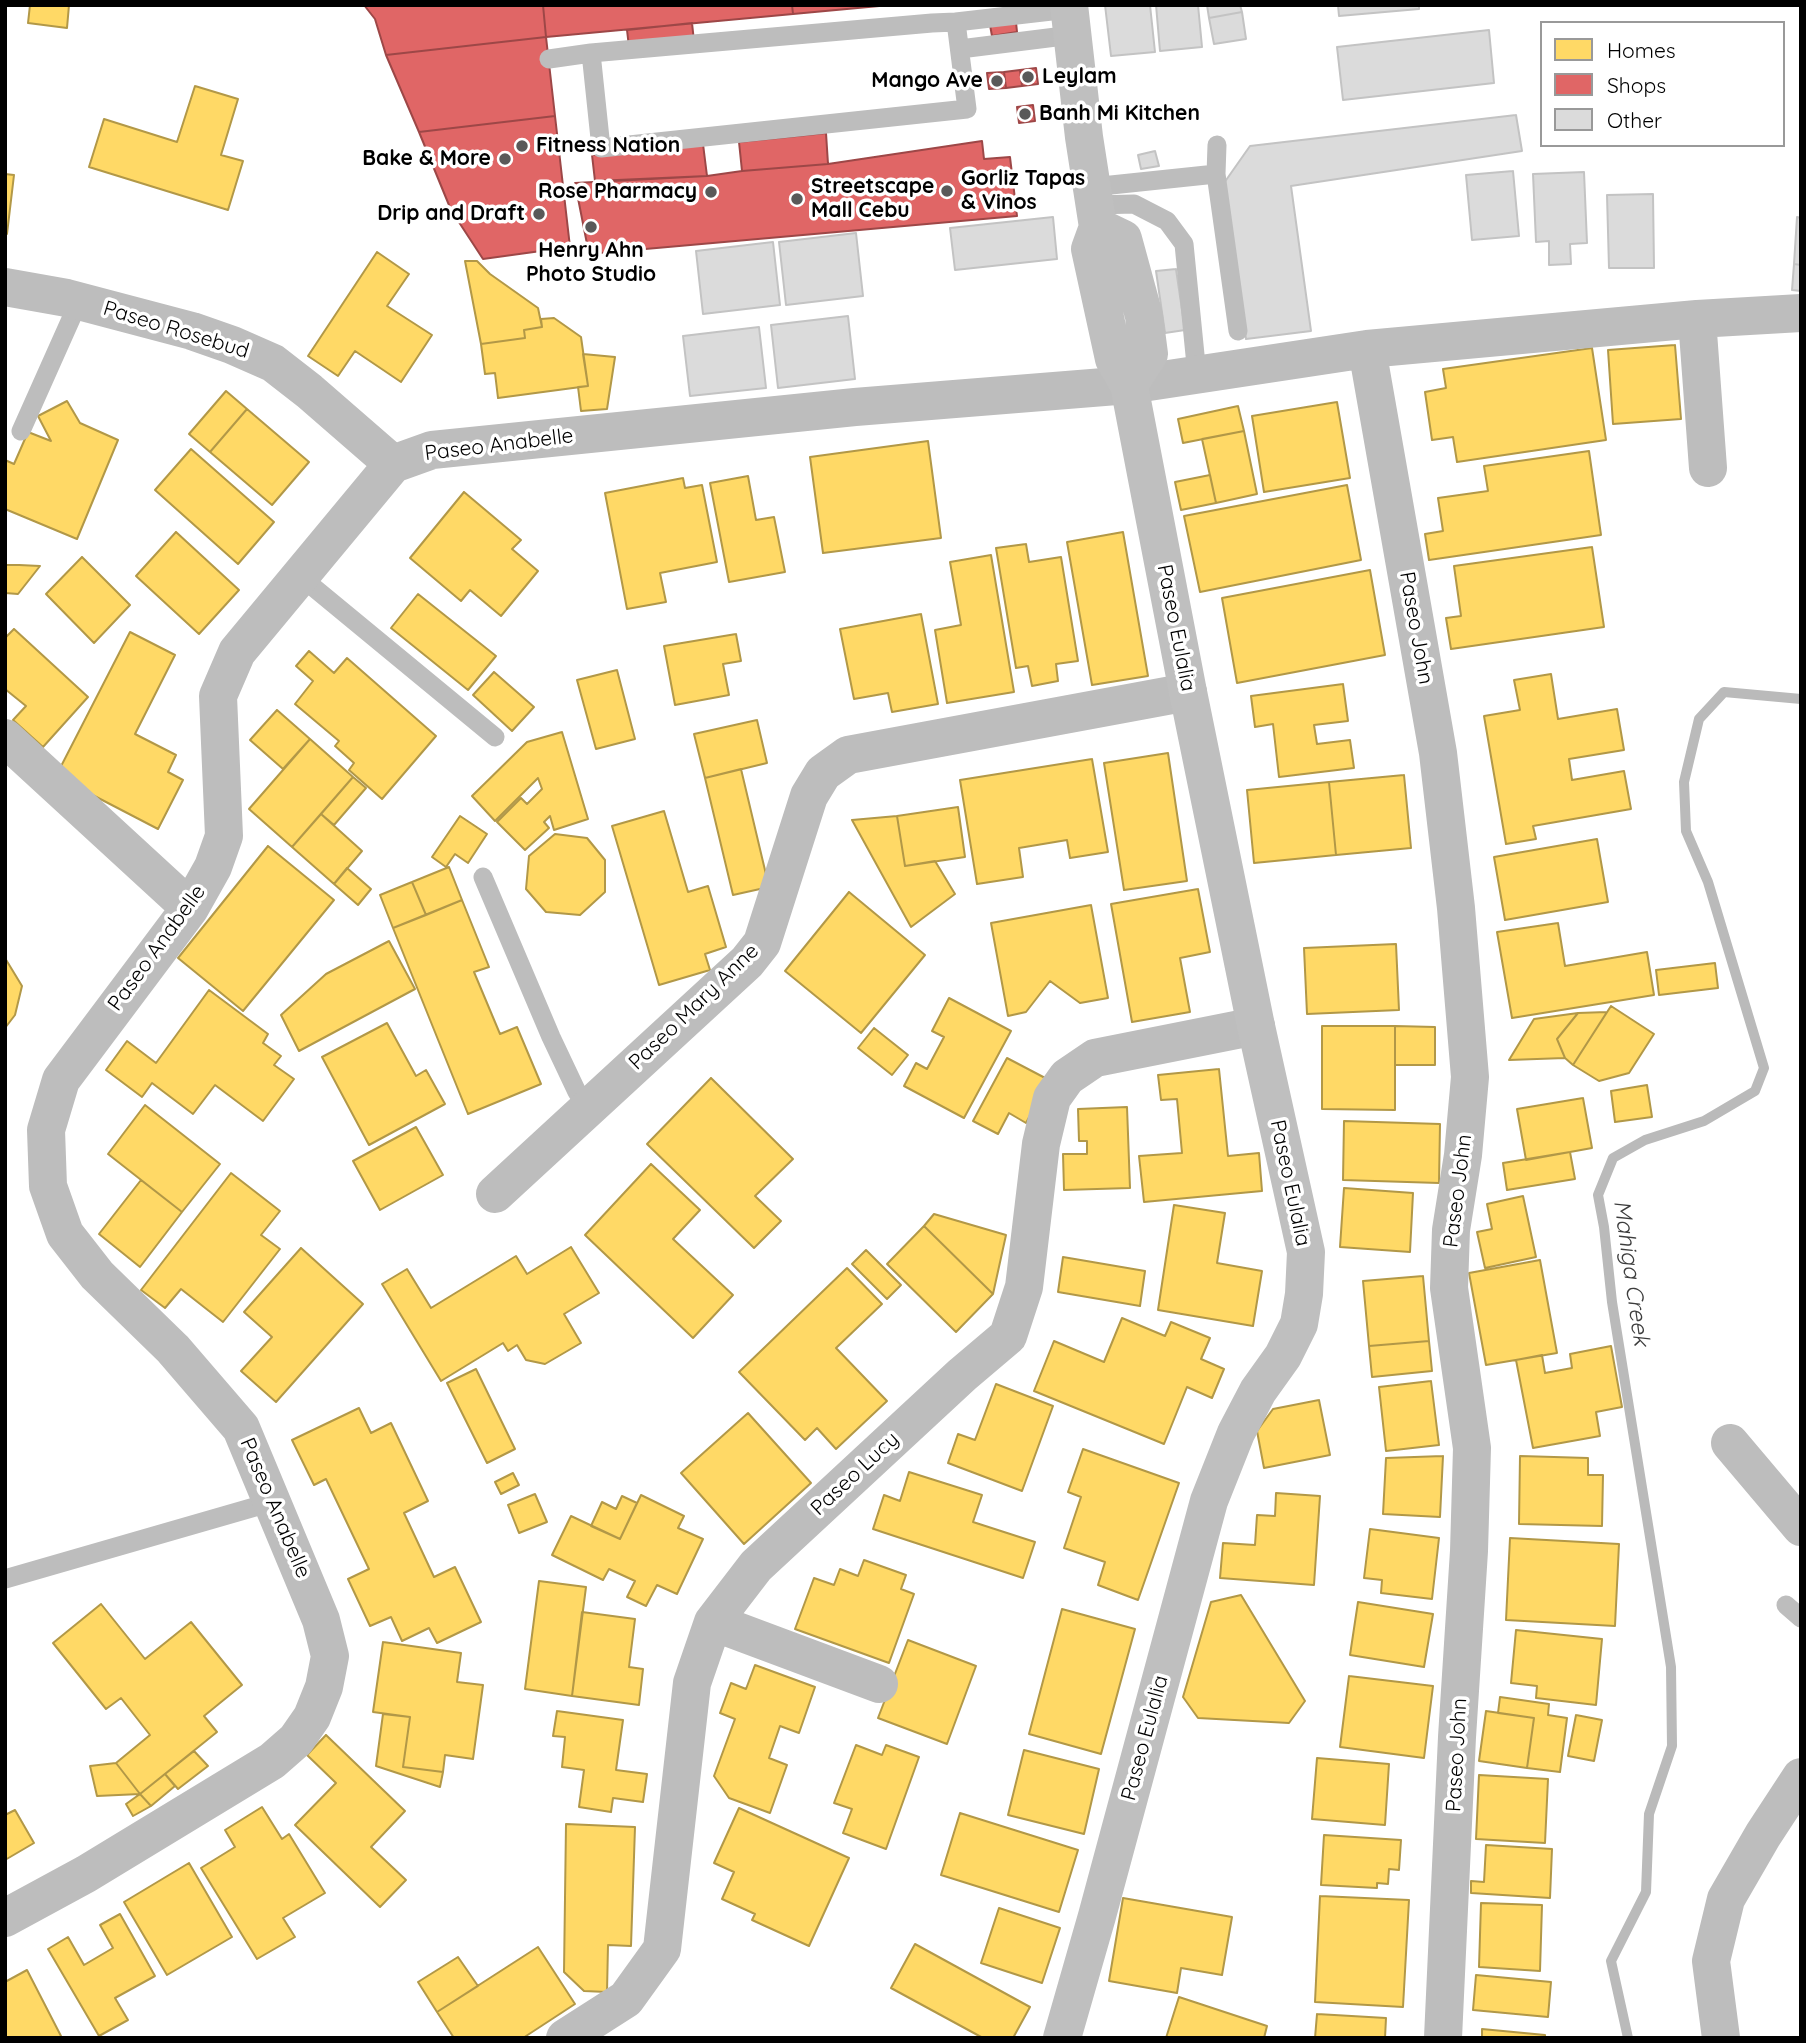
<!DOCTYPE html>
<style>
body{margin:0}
#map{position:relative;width:1806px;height:2043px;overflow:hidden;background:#fff;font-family:Quicksand,sans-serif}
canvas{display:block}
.frame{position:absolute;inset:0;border:7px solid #000;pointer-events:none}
.legend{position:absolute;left:1540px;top:21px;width:245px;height:126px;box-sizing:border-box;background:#fff;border:2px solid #999;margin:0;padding:9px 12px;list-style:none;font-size:21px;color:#000}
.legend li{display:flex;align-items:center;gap:14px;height:35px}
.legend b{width:35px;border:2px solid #999}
</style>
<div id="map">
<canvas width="1806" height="2043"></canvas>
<div class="frame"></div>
<ul class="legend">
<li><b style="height:19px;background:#ffd966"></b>Homes</li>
<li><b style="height:19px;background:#e06666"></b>Shops</li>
<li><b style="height:19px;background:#dbdbdb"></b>Other</li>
</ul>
</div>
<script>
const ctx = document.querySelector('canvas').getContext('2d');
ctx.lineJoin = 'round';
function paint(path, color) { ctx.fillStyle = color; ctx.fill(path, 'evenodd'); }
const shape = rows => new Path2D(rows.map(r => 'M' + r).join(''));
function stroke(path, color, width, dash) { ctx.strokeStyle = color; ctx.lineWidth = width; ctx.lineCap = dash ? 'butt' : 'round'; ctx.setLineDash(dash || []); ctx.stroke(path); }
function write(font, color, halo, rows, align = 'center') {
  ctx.font = font + ' Quicksand,sans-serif'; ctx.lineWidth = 7; ctx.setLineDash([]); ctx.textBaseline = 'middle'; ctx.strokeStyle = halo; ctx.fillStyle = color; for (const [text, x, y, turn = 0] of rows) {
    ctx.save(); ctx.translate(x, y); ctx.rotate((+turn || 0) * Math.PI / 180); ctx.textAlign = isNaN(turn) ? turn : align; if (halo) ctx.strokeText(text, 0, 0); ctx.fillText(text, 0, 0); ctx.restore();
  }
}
const homes = shape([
 [30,5,69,5,67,28,28,23,30,5],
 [195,86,238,99,221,155,243,161,228,210,89,167,104,119,177,142,195,86],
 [5,174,14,175,7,234,5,234,5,174],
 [377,252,409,274,387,306,432,335,401,382,355,351,338,376,308,356,377,252],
 [465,261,477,261,490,274,538,308,542,327,524,330,525,338,481,344,465,261],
 [554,318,581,337,588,386,498,398,495,373,485,374,481,344,525,338,524,330,542,327,541,319,554,318],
 [1675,345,1681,419,1613,424,1608,350,1675,345],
 [1592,348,1606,440,1457,462,1453,437,1432,440,1425,392,1446,388,1443,369,1592,348],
 [583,354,615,357,607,409,581,411,578,387,588,386,583,354],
 [226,391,247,409,210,452,189,434,226,391],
 [67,401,80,423,118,440,77,539,5,509,5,460,14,464,28,432,51,441,38,416,67,401],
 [1337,402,1350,478,1264,492,1252,416,1337,402],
 [1238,406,1244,431,1183,443,1178,419,1238,406],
 [247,409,309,462,272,505,210,452,247,409],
 [1244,431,1257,494,1216,503,1202,439,1244,431],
 [928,441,941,538,823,553,810,457,928,441],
 [191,449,274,522,238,564,155,490,191,449],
 [1589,451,1601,535,1429,560,1425,534,1443,531,1438,498,1488,491,1484,466,1589,451],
 [1210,475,1216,503,1181,510,1175,482,1210,475],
 [748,476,756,520,774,517,785,572,729,582,710,483,748,476],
 [683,478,685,488,702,485,717,562,660,573,666,602,627,609,605,493,683,478],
 [1347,485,1361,560,1200,592,1184,516,1347,485],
 [464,492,521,540,512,549,538,571,501,616,470,590,461,601,410,558,464,492],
 [176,532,239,590,199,634,136,576,176,532],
 [1123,532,1148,676,1092,685,1067,542,1123,532],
 [1026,544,1029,562,1061,557,1078,661,1056,664,1058,681,1032,686,1028,666,1016,668,996,548,1026,544],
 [1592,547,1604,627,1451,649,1446,618,1461,616,1454,566,1592,547],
 [991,555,1014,692,947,703,935,630,961,625,950,562,991,555],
 [82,557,130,605,94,643,46,594,82,557],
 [5,565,19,565,40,566,18,594,5,593,5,565],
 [1370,570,1385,655,1237,683,1222,598,1370,570],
 [418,594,496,656,468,690,391,628,418,594],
 [921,614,938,704,892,712,888,693,854,699,840,629,921,614],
 [14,629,88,697,43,747,13,720,26,706,5,689,5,638,14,629],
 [130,632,175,655,135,734,176,755,168,772,183,780,158,829,56,776,130,632],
 [736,634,741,661,723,664,729,695,675,705,664,646,736,634],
 [309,651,334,673,347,658,436,736,382,799,349,770,354,763,335,746,339,741,295,704,313,681,296,666,309,651],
 [617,670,635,739,596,749,577,680,617,670],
 [494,672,534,707,512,731,473,695,494,672],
 [1551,674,1558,719,1617,709,1624,750,1569,759,1572,780,1624,771,1631,809,1533,826,1536,839,1506,844,1484,716,1520,710,1514,680,1551,674],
 [1343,684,1348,721,1314,725,1317,744,1350,740,1354,768,1279,777,1273,724,1255,727,1251,696,1343,684],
 [277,710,310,739,283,769,250,740,277,710],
 [757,720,767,763,705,778,694,734,757,720],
 [562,732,588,819,554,830,550,816,544,822,549,828,525,850,497,822,521,798,527,804,542,789,538,778,495,821,472,796,527,742,562,732],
 [310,739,353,777,292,847,249,809,310,739],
 [1168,753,1187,881,1124,890,1104,763,1168,753],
 [1092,759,1108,852,1070,858,1067,840,1019,848,1023,877,977,884,960,780,1092,759],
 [741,769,769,887,733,895,705,778,741,769],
 [1404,775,1411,848,1336,855,1329,782,1404,775],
 [353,777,366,788,334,825,321,814,353,777],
 [1329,782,1336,855,1254,863,1247,790,1329,782],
 [958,807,965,857,905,866,897,816,958,807],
 [664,811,688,892,708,886,726,947,705,954,710,970,659,985,612,826,664,811],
 [321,814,362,851,334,884,292,847,321,814],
 [460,816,487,834,468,863,455,854,446,867,432,857,460,816],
 [897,816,905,866,935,861,955,894,911,927,852,820,897,816],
 [555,834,587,838,605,860,605,892,580,915,546,912,526,889,529,856,555,834],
 [1597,839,1608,902,1505,920,1494,857,1597,839],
 [268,846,334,900,243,1011,178,958,268,846],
 [449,867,462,900,426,915,412,882,449,867],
 [347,868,371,889,358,905,334,884,347,868],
 [412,882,426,915,393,928,380,895,412,882],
 [1198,889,1210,952,1180,958,1190,1012,1132,1022,1111,904,1198,889],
 [849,892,925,955,861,1033,785,971,849,892],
 [462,900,489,967,474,972,500,1034,517,1027,541,1084,468,1114,393,928,462,900],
 [1091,905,1108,998,1080,1003,1050,981,1026,1012,1008,1016,991,923,1091,905],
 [1558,923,1565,966,1647,952,1654,995,1512,1018,1497,932,1558,923],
 [389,941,415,989,299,1051,281,1015,326,974,389,941],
 [1396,944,1399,1010,1307,1014,1304,948,1396,944],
 [5,958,22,986,15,1015,5,1028,5,958],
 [1715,963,1718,988,1659,995,1656,970,1715,963],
 [209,990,268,1034,263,1043,281,1056,274,1065,294,1079,263,1121,215,1085,193,1114,152,1083,142,1097,106,1070,127,1041,156,1063,209,990],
 [949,998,1011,1031,964,1118,904,1086,916,1063,927,1069,944,1037,932,1031,949,998],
 [1611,1006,1654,1034,1629,1073,1599,1081,1573,1065,1611,1006],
 [1607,1012,1573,1065,1565,1058,1557,1039,1578,1013,1607,1012],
 [1578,1013,1557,1039,1565,1058,1509,1060,1534,1019,1578,1013],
 [387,1023,416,1076,426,1070,445,1104,369,1145,322,1057,387,1023],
 [1322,1026,1395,1026,1395,1110,1322,1109,1322,1026],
 [1395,1026,1435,1027,1435,1065,1395,1065,1395,1026],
 [874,1028,908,1055,892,1075,858,1048,874,1028],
 [1007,1058,1049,1080,1026,1123,1009,1113,998,1134,973,1121,1007,1058],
 [1219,1069,1228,1156,1259,1153,1262,1191,1144,1202,1139,1156,1182,1153,1177,1099,1161,1100,1158,1075,1219,1069],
 [711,1078,793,1159,755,1196,781,1221,754,1248,647,1144,711,1078],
 [1647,1085,1652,1117,1615,1122,1611,1091,1647,1085],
 [1583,1098,1592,1148,1526,1160,1517,1109,1583,1098],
 [145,1105,220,1164,182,1212,108,1154,145,1105],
 [1127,1107,1130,1188,1064,1190,1063,1154,1087,1154,1087,1141,1079,1141,1078,1109,1127,1107],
 [1344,1121,1440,1124,1439,1183,1343,1180,1344,1121],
 [416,1127,443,1175,380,1210,353,1161,416,1127],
 [1570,1152,1575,1179,1507,1190,1503,1163,1570,1152],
 [651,1164,700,1210,673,1239,733,1295,693,1338,585,1235,651,1164],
 [231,1173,280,1211,261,1235,280,1249,223,1322,181,1289,165,1308,141,1290,231,1173],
 [141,1180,182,1212,140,1267,99,1234,141,1180],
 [1344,1188,1413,1193,1410,1252,1340,1247,1344,1188],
 [1523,1196,1536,1257,1485,1268,1477,1232,1492,1229,1487,1204,1523,1196],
 [1174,1205,1225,1213,1217,1263,1262,1271,1253,1326,1158,1310,1174,1205],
 [934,1214,1006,1235,993,1294,924,1226,934,1214],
 [924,1226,993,1294,956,1332,887,1264,924,1226],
 [571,1247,599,1293,564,1314,581,1343,545,1364,526,1360,517,1345,508,1351,503,1343,441,1381,382,1284,407,1269,431,1308,516,1256,527,1274,571,1247],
 [301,1248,363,1304,276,1402,241,1371,272,1337,244,1312,301,1248],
 [866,1250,901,1285,887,1299,852,1264,866,1250],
 [1063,1257,1145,1271,1140,1306,1058,1292,1063,1257],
 [1540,1260,1557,1353,1486,1365,1469,1273,1540,1260],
 [847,1268,882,1304,836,1348,887,1401,836,1449,817,1428,805,1440,739,1372,847,1268],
 [1423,1276,1429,1341,1369,1346,1363,1281,1423,1276],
 [1122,1318,1165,1336,1171,1322,1210,1338,1201,1359,1224,1369,1212,1398,1187,1387,1164,1444,1034,1391,1054,1341,1104,1362,1122,1318],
 [1429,1341,1432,1371,1372,1377,1369,1346,1429,1341],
 [1611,1346,1622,1407,1596,1412,1600,1436,1533,1448,1516,1360,1542,1355,1545,1373,1572,1368,1570,1354,1611,1346],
 [476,1369,515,1449,487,1463,447,1383,476,1369],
 [1431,1381,1439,1445,1386,1451,1379,1387,1431,1381],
 [996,1384,1053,1406,1022,1491,948,1463,958,1434,975,1440,996,1384],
 [1319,1400,1330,1455,1264,1468,1257,1431,1273,1409,1319,1400],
 [359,1408,371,1433,391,1423,428,1501,404,1513,434,1577,455,1567,481,1622,437,1643,429,1628,402,1641,391,1617,370,1626,348,1579,369,1569,326,1479,314,1485,292,1440,359,1408],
 [748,1413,811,1483,744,1544,681,1473,748,1413],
 [1083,1449,1179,1483,1138,1600,1098,1585,1105,1562,1064,1548,1081,1497,1068,1492,1083,1449],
 [1443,1456,1440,1517,1383,1514,1386,1458,1443,1456],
 [1520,1456,1588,1458,1588,1475,1603,1475,1602,1526,1519,1524,1520,1456],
 [909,1472,982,1495,973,1522,1035,1542,1023,1578,873,1529,884,1495,900,1501,909,1472],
 [513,1473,519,1485,501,1494,495,1482,513,1473],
 [1276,1493,1320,1496,1314,1585,1220,1578,1223,1543,1255,1545,1257,1515,1275,1516,1276,1493],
 [535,1494,547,1522,519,1533,508,1505,535,1494],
 [641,1495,684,1516,678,1528,703,1539,677,1594,657,1585,646,1606,627,1597,635,1581,609,1569,603,1580,552,1555,571,1516,620,1539,641,1495],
 [622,1496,637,1503,620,1539,591,1526,602,1502,616,1509,622,1496],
 [1370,1529,1439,1538,1432,1599,1381,1593,1382,1580,1364,1578,1370,1529],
 [1510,1538,1619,1544,1615,1626,1506,1620,1510,1538],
 [864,1560,906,1575,901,1589,914,1594,889,1663,795,1629,814,1578,834,1585,840,1569,858,1576,864,1560],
 [539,1581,586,1587,572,1696,525,1689,539,1581],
 [1241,1595,1305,1701,1289,1723,1198,1718,1183,1697,1211,1602,1241,1595],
 [1358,1602,1433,1614,1424,1667,1350,1655,1358,1602],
 [101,1604,145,1659,191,1622,242,1685,204,1716,217,1732,140,1794,116,1763,150,1735,121,1698,106,1709,53,1643,101,1604],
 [1062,1609,1135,1629,1101,1754,1029,1734,1062,1609],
 [582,1612,635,1619,629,1667,643,1669,639,1705,572,1696,582,1612],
 [1516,1630,1602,1639,1596,1705,1536,1698,1537,1686,1511,1683,1516,1630],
 [908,1640,976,1666,947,1744,878,1718,908,1640],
 [383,1642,461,1653,457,1682,483,1685,473,1759,445,1755,443,1772,403,1767,410,1717,373,1712,383,1642],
 [755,1665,815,1687,799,1733,780,1726,769,1758,787,1765,770,1813,729,1798,714,1776,735,1719,720,1713,731,1683,746,1689,755,1665],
 [1349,1676,1433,1686,1424,1758,1340,1747,1349,1676],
 [1500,1697,1549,1704,1548,1715,1567,1718,1560,1772,1527,1768,1534,1718,1498,1713,1500,1697],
 [557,1711,623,1720,616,1770,647,1774,643,1802,613,1798,611,1812,579,1807,584,1770,562,1767,565,1737,553,1736,557,1711],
 [1486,1711,1534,1718,1527,1768,1479,1761,1486,1711],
 [383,1714,410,1717,403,1767,443,1772,440,1787,376,1766,383,1714],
 [1576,1715,1602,1720,1594,1761,1568,1756,1576,1715],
 [326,1735,405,1811,371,1847,406,1880,380,1907,295,1825,336,1783,307,1755,326,1735],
 [856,1745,882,1755,886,1745,919,1757,886,1849,843,1833,852,1809,834,1803,856,1745],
 [1024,1750,1099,1769,1084,1834,1008,1815,1024,1750],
 [194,1751,208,1766,178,1789,165,1774,194,1751],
 [1317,1758,1389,1764,1385,1825,1312,1819,1317,1758],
 [116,1763,140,1794,97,1796,90,1766,116,1763],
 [165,1774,175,1786,151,1806,140,1794,165,1774],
 [1479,1775,1548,1779,1545,1843,1476,1839,1479,1775],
 [140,1794,151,1806,133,1816,126,1804,140,1794],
 [262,1807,282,1839,289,1834,325,1893,283,1918,295,1937,257,1959,201,1868,235,1847,225,1830,262,1807],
 [739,1808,849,1858,809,1946,752,1920,755,1914,722,1899,734,1872,714,1863,739,1808],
 [15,1810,34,1843,5,1860,5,1815,15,1810],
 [960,1813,1078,1850,1059,1912,941,1875,960,1813],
 [566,1824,635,1827,631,1946,608,1945,607,1992,584,1991,564,1972,566,1824],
 [1324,1835,1401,1840,1399,1870,1389,1869,1388,1884,1377,1883,1377,1888,1321,1885,1324,1835],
 [1486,1845,1552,1849,1550,1898,1471,1893,1471,1881,1484,1882,1486,1845],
 [189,1863,232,1937,167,1975,124,1902,189,1863],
 [1320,1896,1409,1900,1403,2007,1315,2002,1320,1896],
 [1123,1898,1232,1917,1222,1975,1181,1968,1177,1993,1109,1981,1123,1898],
 [1481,1903,1542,1905,1540,1971,1479,1967,1481,1903],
 [999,1908,1060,1928,1042,1983,981,1963,999,1908],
 [120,1914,155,1976,115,1998,128,2020,99,2036,48,1949,68,1937,84,1965,113,1948,100,1925,120,1914],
 [915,1944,1030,2007,1013,2038,983,2038,891,1988,915,1944],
 [538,1947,575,2004,523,2038,454,2038,437,2012,538,1947],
 [458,1957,478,1986,437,2012,418,1982,458,1957],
 [27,1970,62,2038,5,2038,5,1982,27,1970],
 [1476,1975,1551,1982,1548,2017,1473,2010,1476,1975],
 [1179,1997,1267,2026,1264,2038,1166,2038,1179,1997],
 [1317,2014,1386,2018,1385,2038,1315,2038,1317,2014],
 [1482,2029,1545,2035,1545,2038,1482,2038,1482,2029]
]);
const shops = shape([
 [364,5,543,5,546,37,386,55,375,19,364,5],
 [543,5,792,5,793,14,546,37,543,5],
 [792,5,890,5,793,14,792,5],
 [1016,22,1017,32,992,36,990,25,1016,22],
 [692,23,694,41,629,47,627,30,692,23],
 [546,37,555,116,419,132,386,55,546,37],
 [1036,68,1038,84,1022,86,1020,70,1036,68],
 [1020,70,1022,86,1006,88,1004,72,1020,70],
 [1004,72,1006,88,989,89,987,73,1004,72],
 [1033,105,1035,121,1019,123,1017,107,1033,105],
 [555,116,570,247,483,259,451,210,419,132,555,116],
 [826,133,828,164,742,171,739,142,826,133],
 [982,141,984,159,1010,157,1017,216,589,254,575,183,707,176,742,171,828,164,982,141],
 [703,144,707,176,595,181,592,155,703,144]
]);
const stream = shape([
 [1628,2038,1611,1961,1646,1892,1649,1814,1672,1746,1671,1667,1612,1302,1604,1227,1598,1195,1613,1158,1645,1140,1704,1121,1755,1091,1764,1068,1708,882,1686,831,1684,782,1699,719,1724,692,1801,699]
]);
const building = shape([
 [1105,5,1150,5,1155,52,1111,56,1105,5],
 [1156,5,1198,5,1202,47,1160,51,1156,5],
 [1207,5,1240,5,1242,12,1209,18,1207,5],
 [1338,5,1419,5,1419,9,1339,16,1338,5],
 [1242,12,1246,39,1214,44,1209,18,1242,12],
 [1489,30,1494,83,1343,100,1337,47,1489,30],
 [1516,115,1522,151,1291,186,1311,331,1246,339,1224,183,1250,146,1516,115],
 [1155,151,1159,166,1141,169,1138,155,1155,151],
 [1513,171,1519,236,1472,240,1466,175,1513,171],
 [1584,172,1587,243,1570,244,1571,264,1549,265,1549,241,1536,242,1533,174,1584,172],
 [1653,194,1654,268,1609,268,1607,195,1653,194],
 [1053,217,1057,259,955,270,950,228,1053,217],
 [1797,217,1801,218,1801,265,1794,264,1797,217],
 [856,233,863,296,786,305,779,242,856,233],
 [773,242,780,305,703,314,696,251,773,242],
 [1794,264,1801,265,1801,291,1792,290,1794,264],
 [1176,269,1185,330,1165,333,1156,271,1176,269],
 [848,316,855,379,778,388,771,325,848,316],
 [759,327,766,388,690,396,683,336,759,327]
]);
const lane = shape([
 [960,49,1072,35],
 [591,53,601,148,967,109,956,22],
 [549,59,591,53,932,23,956,22,1069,9],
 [1217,145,1216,174,1238,331],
 [1092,187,1216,174],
 [1095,205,1134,204,1167,221,1184,244,1197,375],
 [21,431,79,301],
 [301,577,495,737],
 [483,877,551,1037,577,1092,589,1106],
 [5,1579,272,1502],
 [1786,1605,1801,1618]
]);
const street = shape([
 [5,287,67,298,192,331,232,345,273,363,309,391,393,464],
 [1697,319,1708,468],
 [1367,349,1438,753,1456,908,1470,1077,1463,1155,1451,1230,1449,1288,1472,1448,1469,1551,1457,1737,1443,2038],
 [5,738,190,908],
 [495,1194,747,962,762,943,809,796,823,773,848,755,1188,692],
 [1730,1443,1801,1527],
 [713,1622,879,1684],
 [5,1918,86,1874,272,1761,296,1740,312,1717,324,1687,330,1656,321,1620,241,1428,173,1349,97,1275,65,1234,48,1186,46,1130,61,1080,190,908,213,867,224,836,218,696,237,652,393,464,432,450,855,407,1129,385,1367,349,1697,319,1801,313],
 [565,2038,626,1999,662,1949,692,1683,713,1622,756,1566,962,1375,1008,1336,1024,1287,1041,1144,1052,1098,1067,1077,1095,1058,1256,1026],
 [1721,2038,1711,1961,1726,1899,1763,1835,1801,1777]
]);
const secondary = shape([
 [1098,227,1123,239,1144,316,1149,354,1129,385],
 [1062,2038,1097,1916,1209,1501,1236,1433,1258,1391,1283,1356,1299,1324,1304,1294,1306,1252,1256,1026,1188,692,1129,385,1114,359,1090,249,1098,227,1084,137,1069,5]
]);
const markers = [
 [1028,77,7,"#595959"],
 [997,81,7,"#595959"],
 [1025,114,7,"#595959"],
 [522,146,7,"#595959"],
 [505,159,7,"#595959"],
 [947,191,7,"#595959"],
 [711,192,7,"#595959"],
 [797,199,7,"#595959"],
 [539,214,7,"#595959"],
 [591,227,7,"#595959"]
];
const poiNames = [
 ["Leylam",1042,77],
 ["Mango Ave",983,81,"right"],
 ["Banh Mi Kitchen",1039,114],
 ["Fitness Nation",536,146],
 ["Bake & More",491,159,"right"],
 ["Gorliz Tapas",961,179],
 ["& Vinos",961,203],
 ["Streetscape",811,187],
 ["Mall Cebu",811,211],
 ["Rose Pharmacy",697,192,"right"],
 ["Drip and Draft",525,214,"right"],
 ["Henry Ahn",591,251,"center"],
 ["Photo Studio",591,275,"center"]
];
const streetNames = [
 ["Paseo Rosebud",176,330,17],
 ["Paseo Anabelle",499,445,-7],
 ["Paseo Eulalia",1176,628,79],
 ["Paseo John",1416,628,80],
 ["Paseo Anabelle",157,948,-54],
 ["Paseo Mary Anne",694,1007,-44],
 ["Paseo Eulalia",1290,1183,78],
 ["Paseo John",1458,1191,-83],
 ["Paseo Lucy",855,1474,-43],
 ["Paseo Anabelle",275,1508,67],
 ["Paseo Eulalia",1145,1738,-75],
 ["Paseo John",1457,1755,-87]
];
const waterNames = [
 ["Mahiga Creek",1631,1273,82]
];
paint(homes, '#ffd966');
stroke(homes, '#b29847', 2);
paint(shops, '#e06666');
stroke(shops, '#9d4747', 2);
stroke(stream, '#bababa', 10);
paint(building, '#dbdbdb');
stroke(building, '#c3c3c3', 2);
stroke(lane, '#bdbdbd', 19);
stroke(street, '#bdbdbd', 38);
stroke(secondary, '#bfbfbf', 38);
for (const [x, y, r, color] of markers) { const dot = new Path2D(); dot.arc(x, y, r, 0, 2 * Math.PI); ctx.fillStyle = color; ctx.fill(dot); stroke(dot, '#fff', 2.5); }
write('bold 21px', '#000', '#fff', poiNames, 'left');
write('21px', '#000', '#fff', streetNames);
write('italic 23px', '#3d3d3d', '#fff', waterNames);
</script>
